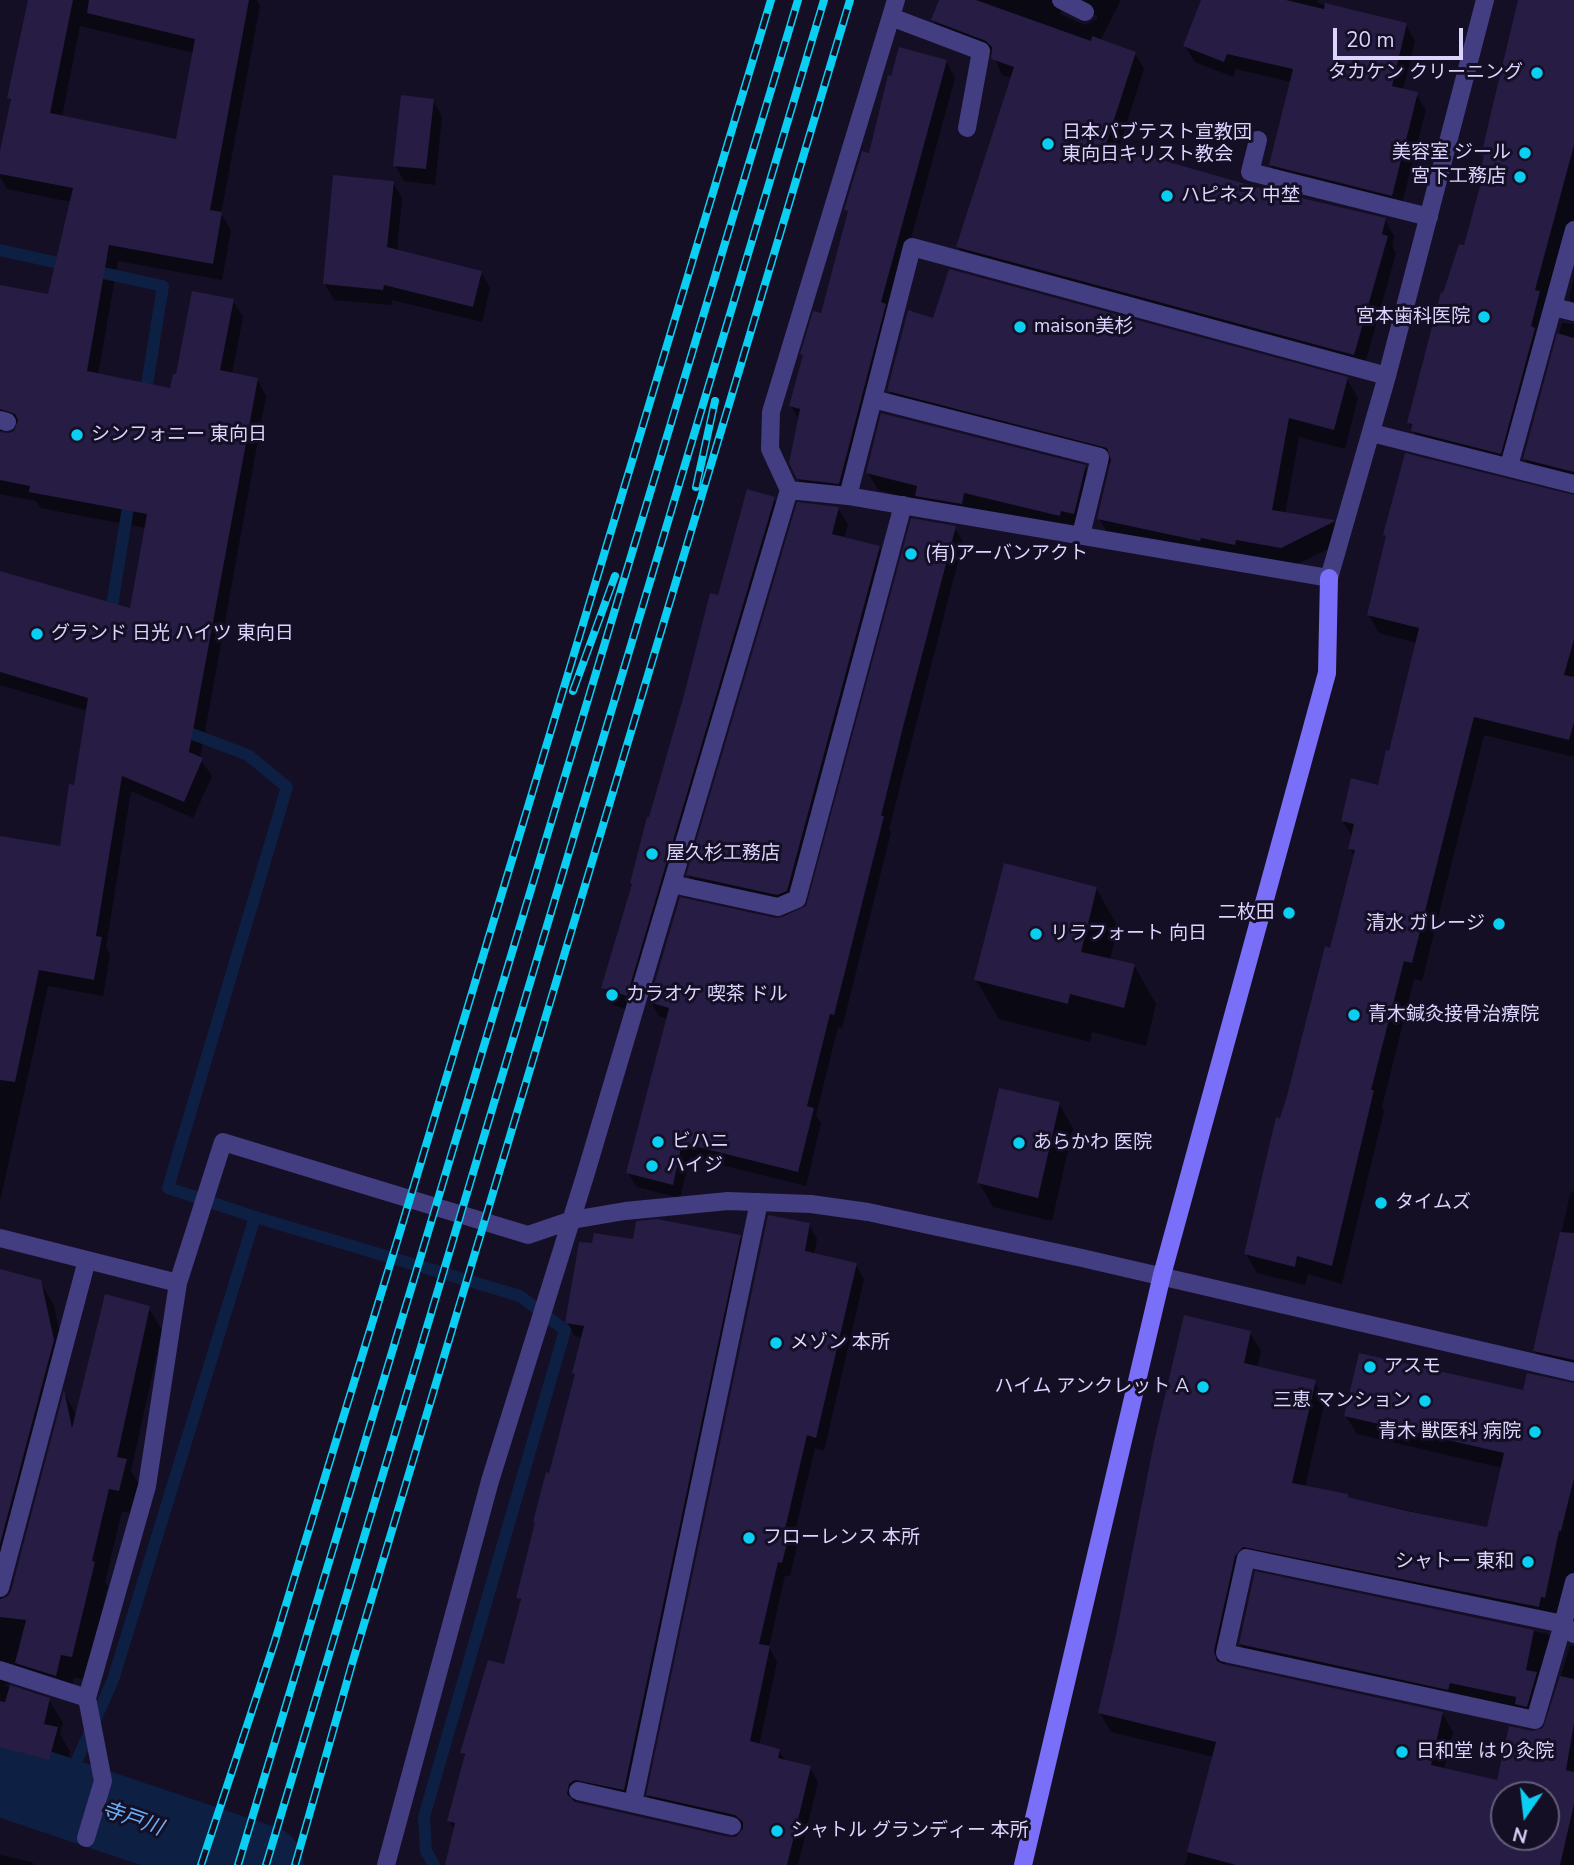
<!DOCTYPE html>
<meta charset="utf-8">
<style>
body{margin:0}
#map{position:relative;width:1574px;height:1865px;overflow:hidden;background:#140f24;font-family:"Nunito Sans",sans-serif}
canvas{display:block}
.north{position:absolute;left:1490px;top:1781px;width:70px;height:70px;box-sizing:border-box;background:#140f24;border:2px solid #645e7b;border-radius:50%;rotate:194deg;font-size:19px;font-weight:700;line-height:28px;text-align:center;color:#dbd4fd}
.north::after{content:'';display:block;margin:auto;width:24px;height:32px;background:#0bcff2;clip-path:polygon(50% 0,100% 100%,50% 72%,0 100%)}
.scale{position:absolute;left:1333px;top:28px;width:130px;height:32px;box-sizing:border-box;border:4px solid #dbd4fd;border-top:0;padding-left:9px;font-size:21px;line-height:24px;white-space:nowrap;color:#dbd4fd;-webkit-text-stroke:5px #140f24;paint-order:stroke}
</style>
<div id="map">
<canvas width="1574" height="1865"></canvas>
<div class="north">N</div>
<div class="scale">20 m</div>
</div>
<script>
const ctx = document.querySelector('canvas').getContext('2d');
ctx.lineJoin = 'round';
function paint(path, color) { ctx.fillStyle = color; ctx.fill(path, 'evenodd'); }
const shape = rows => new Path2D(rows.map(r => 'M' + r).join(''));
function stroke(path, color, width, dash) { ctx.strokeStyle = color; ctx.lineWidth = width; ctx.lineCap = dash ? 'butt' : 'round'; ctx.setLineDash(dash || []); ctx.stroke(path); }
function write(font, color, halo, rows, align = 'center') {
  ctx.font = font + ' "Nunito Sans","Noto Sans JP",sans-serif'; ctx.lineWidth = 6; ctx.setLineDash([]); ctx.textBaseline = 'middle'; ctx.strokeStyle = halo; ctx.fillStyle = color; for (const [text, x, y, turn = 0] of rows) {
    ctx.save(); ctx.translate(x, y); ctx.rotate((+turn || 0) * Math.PI / 180); ctx.textAlign = isNaN(turn) ? turn : align; if (halo) ctx.strokeText(text, 0, 0); ctx.fillText(text, 0, 0); ctx.restore();
  }
}
const shadow = shape([
 [28,0,256,0,260,6,221,214,231,230,222,280,118,261,98,375,172,390,177,376,233,301,243,317,232,374,257,379,266,396,200,759,212,776,193,818,131,791,106,947,110,955,103,996,48,986,0,1201,0,837,61,849,76,787,88,711,0,685,0,573,131,611,146,528,40,508,36,501,0,494,0,433,11,435,18,427,6,425,0,431,0,287,50,296,71,202,7,189,0,177,0,159,12,103,9,98],
 [80,26,194,53,178,141,62,117],
 [941,0,1121,0,1100,41,1135,53,1144,69,1118,149,1263,190,1385,219,1394,236,1392,246,1396,253,1363,371,967,263,958,247,1012,78,1002,75,993,55,943,36,933,20],
 [1071,4,1097,16,1097,19,1085,25,1060,14,1063,7],
 [1203,0,1318,0,1317,3,1406,25,1415,41,1403,90,1416,94,1426,110,1400,211,1280,181,1271,165,1291,82,1236,69,1233,77,1195,62,1185,46],
 [1521,0,1574,0,1574,245,1511,472,1423,450,1409,423,1465,247,1483,183,1480,178],
 [946,61,955,78,890,315,848,500,808,496,798,479,800,421,791,406,822,315,849,214,846,209,870,155],
 [433,101,442,117,435,185,404,181,395,165],
 [393,182,402,198,397,251,481,272,490,288,482,322,392,300,392,305,334,300,325,284],
 [1574,279,1574,307,1569,298],
 [935,320,1347,379,1358,398,1345,449,1299,437,1285,514,1333,521,1344,541,1293,566,1110,538,1099,518,1112,464,900,410,889,391],
 [1562,323,1574,324,1574,488,1535,478,1525,459],
 [1085,467,1095,485,1084,531,920,501,878,490,868,473],
 [1574,496,1574,757,1484,735,1422,981,1414,979,1382,1107,1384,1111,1342,1284,1308,1274,1305,1285,1257,1273,1246,1254,1281,1120,1332,950,1355,857,1350,849,1353,838,1343,821,1379,787,1391,753,1417,643,1379,633,1369,615,1388,539,1385,535],
 [774,499,784,516,636,1012,613,1005,603,988,650,820,719,598],
 [838,508,848,525,844,538,879,547,889,564,796,907,698,892,688,875],
 [955,528,963,542,889,829,891,832,842,1028,838,1027,816,1115,821,1123,806,1186,690,1157,680,1198,637,1187,628,1173,668,1019,659,1016,651,1002,775,920,807,907],
 [1096,888,1118,927,1110,960,1134,965,1156,1004,1146,1046,1092,1032,1090,1042,999,1019,976,980],
 [1059,1104,1073,1128,1052,1221,993,1207,979,1183],
 [1571,1191,1574,1192,1574,1376,1545,1369,1534,1350],
 [809,1225,817,1239,814,1255,856,1265,864,1279,824,1451,815,1448,793,1540,797,1546,790,1576,785,1575,769,1647,777,1662,759,1746,779,1751,786,1762,810,1768,818,1782,798,1865,448,1865,455,1831,449,1820,466,1758,462,1752,505,1666,522,1603,518,1597,576,1377,574,1373,582,1338,575,1336,567,1322,594,1245,634,1241,739,1236,748,1250,632,1803,578,1797,574,1804,730,1839,742,1835,744,1829,656,1809,648,1795],
 [0,1270,40,1282,54,1305,66,1365,4,1601,13,1592,65,1395,77,1416,148,1307,162,1330,131,1471,139,1484,132,1514,122,1511,105,1582,108,1587,85,1680,74,1677,69,1698,17,1682,3,1685,49,1700,63,1723,60,1734,70,1752,62,1783,0,1765],
 [1250,1333,1261,1351,1257,1368,1314,1381,1325,1400,1305,1487,1489,1529,1503,1468,1357,1434,1346,1416,1574,1384,1574,1599,1565,1629,1260,1565,1247,1570,1225,1665,1442,1713,1453,1732,1444,1769,1498,1782,1533,1733,1545,1729,1570,1646,1574,1646,1574,1865,1185,1865,1214,1757,1111,1732,1100,1713],
 [1504,1795,1546,1795,1546,1837,1504,1837],
 [1256,1573,1548,1634,1558,1652,1537,1724,1251,1662,1240,1644],
 [0,1855,32,1862,34,1865,0,1865]
]);
const stream = shape([
 [0,250,72,266],
 [89,270,163,286,145,397],
 [110,618,130,495],
 [255,1217,520,1296,565,1330,424,1817,426,1851,434,1865],
 [61,1796,113,1680,255,1217,168,1188,287,787,248,755,179,729]
]);
const river = shape([
 [0,1776,264,1865]
]);
const building = shape([
 [28,0,73,0,50,113,176,139,195,39,87,13,89,0,249,0,210,210,222,212,213,264,109,245,87,371,170,388,173,374,176,374,192,291,234,299,220,370,258,378,189,752,203,758,184,802,122,776,96,936,102,937,94,980,39,970,15,1082,0,1080,0,836,60,846,69,784,74,785,88,698,0,672,0,571,130,608,147,514,29,492,30,486,0,480,0,432,9,433,14,431,18,420,15,414,0,409,0,285,48,294,73,188,0,174,0,151,11,99,7,98],
 [939,0,976,0,1091,41,1092,36,1136,52,1106,144,1263,189,1386,218,1382,234,1388,236,1354,355,956,247,1014,67,991,59,992,47,986,41,931,20],
 [1201,0,1286,0,1324,9,1325,3,1407,23,1392,86,1418,92,1392,196,1269,165,1293,69,1227,54,1224,62,1183,46],
 [1518,0,1574,0,1574,145,1535,290,1540,291,1531,326,1535,328,1501,454,1411,431,1412,424,1407,423,1441,292,1443,293,1459,244,1464,245,1482,179,1478,178,1484,156,1481,155],
 [899,47,947,60,881,302,886,304,839,484,797,479,789,463,800,409,789,406,803,355,800,354,813,311,821,313,848,211,844,210,862,151,869,153,888,75,891,76],
 [401,95,434,99,426,169,393,166],
 [333,175,394,181,387,247,482,271,473,307,384,285,383,290,323,284],
 [949,269,1348,377,1334,430,1289,418,1272,510,1334,520,1333,522,1281,548,1236,540,1235,545,1201,538,1200,541,1097,519,1111,460,1107,448,887,391,908,310,933,318],
 [1557,333,1574,338,1574,472,1523,459],
 [881,413,1086,465,1074,514,1061,511,1060,516,964,493,962,504,915,496,917,486,866,473],
 [1405,453,1574,495,1574,639,1564,675,1574,677,1574,722,1569,740,1474,717,1412,963,1404,961,1371,1090,1374,1090,1332,1266,1297,1256,1295,1267,1244,1254,1276,1117,1280,1118,1287,1096,1325,946,1330,948,1355,850,1348,849,1354,824,1341,821,1351,778,1378,785,1386,750,1389,751,1419,628,1367,615,1386,536,1383,535],
 [747,489,775,497,627,996,601,988,632,884,630,883,647,817,649,817,684,695,710,593,718,595],
 [797,502,839,507,832,534,880,546,787,891,777,895,686,875],
 [911,518,956,526,904,723,881,816,884,816,834,1015,830,1014,807,1106,814,1108,798,1172,682,1143,673,1185,626,1173,669,1008,649,1002,680,897,776,918,782,917,806,906],
 [1004,863,1097,887,1081,952,1135,964,1124,1008,1070,994,1068,1004,974,980],
 [999,1088,1060,1102,1038,1198,977,1183],
 [768,1215,810,1223,805,1251,857,1263,816,1438,807,1435,785,1529,790,1531,782,1563,778,1562,759,1644,770,1646,750,1741,780,1749,778,1758,811,1766,787,1865,445,1865,455,1823,447,1821,465,1754,460,1753,488,1660,504,1664,521,1599,516,1598,535,1522,533,1522,546,1472,549,1473,575,1374,572,1373,584,1326,565,1323,579,1242,592,1243,594,1233,633,1239,636,1221,657,1219,741,1235,624,1790,575,1780,569,1784,567,1794,575,1802,729,1837,736,1837,743,1829,743,1822,735,1815,646,1795],
 [1560,1232,1574,1233,1574,1360,1533,1351],
 [0,1269,41,1280,54,1340,0,1544],
 [105,1294,150,1306,117,1457,127,1459,119,1491,109,1489,92,1561,95,1562,72,1657,61,1655,56,1676,15,1663,26,1620,0,1617,0,1599,8,1596,11,1591,64,1390,72,1428],
 [1184,1315,1251,1331,1244,1363,1316,1380,1292,1483,1348,1494,1348,1497,1407,1511,1487,1527,1504,1453,1344,1416,1359,1353,1523,1390,1527,1373,1574,1383,1574,1478,1561,1531,1559,1531,1545,1598,1541,1597,1539,1607,1243,1547,1235,1556,1214,1651,1217,1661,1223,1664,1443,1712,1431,1765,1497,1780,1509,1726,1533,1731,1543,1728,1560,1676,1574,1679,1574,1723,1566,1770,1574,1772,1574,1804,1560,1865,1236,1865,1187,1852,1216,1742,1098,1713,1116,1635,1154,1442],
 [1504,1795,1546,1795,1546,1837,1504,1837],
 [1255,1571,1534,1630,1526,1670,1537,1672,1527,1707,1515,1704,1516,1697,1450,1683,1448,1690,1239,1644],
 [10,1685,50,1698,44,1724,58,1727,49,1760,0,1747,0,1701,5,1702]
]);
const street = shape([
 [1061,0,1085,12],
 [891,17,981,51,967,128],
 [1258,140,1250,172,1429,217],
 [1553,307,1574,312],
 [873,399,1100,457,1081,535],
 [0,420,7,422],
 [1372,433,1574,484],
 [1509,466,1574,230],
 [789,490,848,496,1329,578,1387,376,1485,0],
 [848,496,912,247,1387,376],
 [672,884,778,907,797,899,903,505],
 [0,1238,178,1283,223,1142,528,1235,572,1220,625,1211,728,1201,811,1204,868,1212,1082,1258,1574,1372],
 [1574,1582,1563,1624,1535,1720,1225,1653,1246,1558,1563,1624,1574,1634],
 [0,1588,87,1260],
 [0,1670,87,1698],
 [578,1791,732,1826],
 [633,1803,759,1202],
 [86,1838,103,1781,87,1698,147,1486,178,1283],
 [386,1865,490,1481,585,1176,789,490,770,449,771,412,896,0]
]);
const secondary = shape([
 [1023,1865,1162,1275,1327,673,1329,578]
]);
const rail = shape([
 [696,487,715,401],
 [573,691,615,576],
 [201,1865,274,1644,399,1235,771,0],
 [238,1865,798,0],
 [266,1865,824,0],
 [295,1865,352,1664,850,0]
]);
const markers = [
 [1537,73,7,"#0bcff2"],
 [1048,144,7,"#0bcff2"],
 [1525,153,7,"#0bcff2"],
 [1520,177,7,"#0bcff2"],
 [1167,196,7,"#0bcff2"],
 [1484,317,7,"#0bcff2"],
 [1020,327,7,"#0bcff2"],
 [77,435,7,"#0bcff2"],
 [911,554,7,"#0bcff2"],
 [37,634,7,"#0bcff2"],
 [652,854,7,"#0bcff2"],
 [1289,913,7,"#0bcff2"],
 [1499,924,7,"#0bcff2"],
 [1036,934,7,"#0bcff2"],
 [612,995,7,"#0bcff2"],
 [1354,1015,7,"#0bcff2"],
 [658,1142,7,"#0bcff2"],
 [1019,1143,7,"#0bcff2"],
 [652,1166,7,"#0bcff2"],
 [1381,1203,7,"#0bcff2"],
 [776,1343,7,"#0bcff2"],
 [1370,1367,7,"#0bcff2"],
 [1203,1387,7,"#0bcff2"],
 [1425,1401,7,"#0bcff2"],
 [1535,1432,7,"#0bcff2"],
 [749,1538,7,"#0bcff2"],
 [1528,1562,7,"#0bcff2"],
 [1402,1752,7,"#0bcff2"],
 [777,1831,7,"#0bcff2"]
];
const poiNames = [
 ["タカケン クリーニング",1523,73,"right"],
 ["日本パブテスト宣教団",1062,133],
 ["東向日キリスト教会",1062,155],
 ["美容室 ジール",1511,153,"right"],
 ["宮下工務店",1506,177,"right"],
 ["ハピネス 中埜",1181,196],
 ["宮本歯科医院",1470,317,"right"],
 ["maison美杉",1034,327],
 ["シンフォニー 東向日",91,435],
 ["(有)アーバンアクト",925,554],
 ["グランド 日光 ハイツ 東向日",51,634],
 ["屋久杉工務店",666,854],
 ["二枚田",1275,913,"right"],
 ["清水 ガレージ",1485,924,"right"],
 ["リラフォート 向日",1050,934],
 ["カラオケ 喫茶 ドル",626,995],
 ["青木鍼灸接骨治療院",1368,1015],
 ["ビハニ",672,1142],
 ["あらかわ 医院",1033,1143],
 ["ハイジ",666,1166],
 ["タイムズ",1395,1203],
 ["メゾン 本所",790,1343],
 ["アスモ",1384,1367],
 ["ハイム アンクレット A",1189,1387,"right"],
 ["三恵 マンション",1411,1401,"right"],
 ["青木 獣医科 病院",1521,1432,"right"],
 ["フローレンス 本所",763,1538],
 ["シャトー 東和",1514,1562,"right"],
 ["日和堂 はり灸院",1416,1752],
 ["シャトル グランディー 本所",791,1831]
];
const waterNames = [
 ["寺戸川",132,1820,19]
];
paint(shadow, '#0007');
stroke(stream, '#0e1f44', 12);
stroke(river, '#0e1f44', 79);
paint(building, '#261c44');
stroke(street, '#433d81', 18);
stroke(secondary, '#7a6ff9', 18);
stroke(rail, '#0bcff2', 8);
stroke(rail, '#140f24', 5, [16]);
for (const [x, y, r, color] of markers) { const dot = new Path2D(); dot.arc(x, y, r, 0, 2 * Math.PI); ctx.fillStyle = color; ctx.fill(dot); stroke(dot, '#140f24', 2.5); }
write('19px', '#dbd4fd', '#140f24', poiNames, 'left');
write('italic 21px', '#67adf8', '#140f24', waterNames);
</script>
